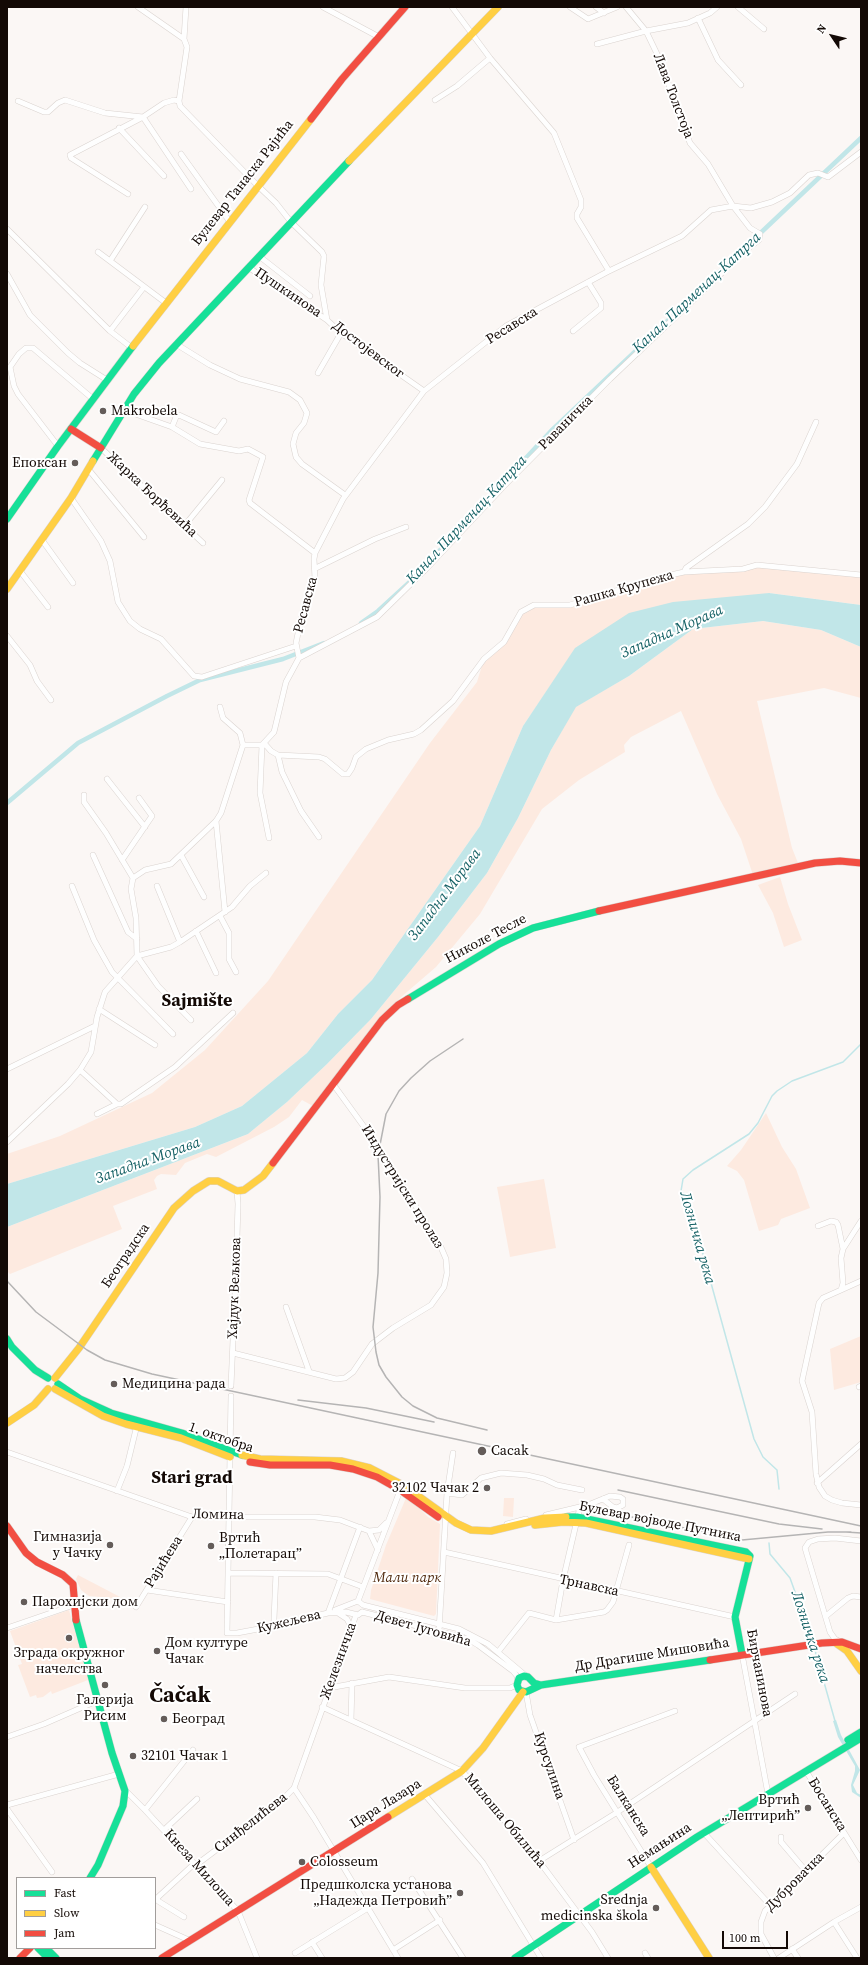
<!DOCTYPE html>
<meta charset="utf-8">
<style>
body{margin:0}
#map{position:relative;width:868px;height:1965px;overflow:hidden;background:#fbf7f5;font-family:"Source Serif 4",serif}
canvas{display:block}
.frame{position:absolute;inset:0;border:8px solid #130905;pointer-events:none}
.legend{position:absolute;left:16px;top:1877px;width:140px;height:72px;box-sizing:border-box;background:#fff;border:1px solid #a19d9b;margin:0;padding:5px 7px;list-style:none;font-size:12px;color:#130905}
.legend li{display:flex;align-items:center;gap:8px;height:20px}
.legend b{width:20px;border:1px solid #a19d9b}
.north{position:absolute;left:812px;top:16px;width:40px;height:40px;-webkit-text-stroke:3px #fff;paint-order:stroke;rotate:305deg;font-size:11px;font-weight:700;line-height:16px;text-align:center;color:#130905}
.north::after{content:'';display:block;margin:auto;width:14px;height:18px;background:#130905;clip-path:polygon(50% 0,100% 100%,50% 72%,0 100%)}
.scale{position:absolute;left:722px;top:1931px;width:66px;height:18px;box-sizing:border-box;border:2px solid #130905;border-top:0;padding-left:5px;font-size:12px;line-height:14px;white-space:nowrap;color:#130905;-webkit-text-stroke:3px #fff;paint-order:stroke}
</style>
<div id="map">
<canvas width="868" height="1965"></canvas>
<div class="frame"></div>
<ul class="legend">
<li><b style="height:5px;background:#16e098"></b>Fast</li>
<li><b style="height:5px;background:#ffcf43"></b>Slow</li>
<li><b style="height:5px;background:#f24e42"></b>Jam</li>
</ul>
<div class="north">N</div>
<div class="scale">100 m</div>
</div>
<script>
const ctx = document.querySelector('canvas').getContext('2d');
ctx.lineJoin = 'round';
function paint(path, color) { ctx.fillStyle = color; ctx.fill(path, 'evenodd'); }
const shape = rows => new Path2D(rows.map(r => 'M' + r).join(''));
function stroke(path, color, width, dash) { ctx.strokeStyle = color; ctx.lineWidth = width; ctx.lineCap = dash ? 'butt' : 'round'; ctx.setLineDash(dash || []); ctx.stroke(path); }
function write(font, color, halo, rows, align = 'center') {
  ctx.font = font + ' "Source Serif 4",serif'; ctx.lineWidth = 4; ctx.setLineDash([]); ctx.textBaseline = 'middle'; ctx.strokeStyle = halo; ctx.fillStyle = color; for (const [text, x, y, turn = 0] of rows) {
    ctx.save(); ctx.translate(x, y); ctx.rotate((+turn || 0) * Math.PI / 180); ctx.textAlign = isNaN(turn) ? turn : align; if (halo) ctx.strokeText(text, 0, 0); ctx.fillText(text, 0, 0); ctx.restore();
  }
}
const green = shape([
 [757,565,861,575,861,605,769,593,576,648,523,726,480,826,372,980,338,1014,307,1053,242,1106,195,1127,7,1184,7,1154,60,1136,152,1093,205,1050,268,981,430,743,477,682,484,659,504,642,521,612,534,605,571,605,684,572],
 [763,621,821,630,861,647,861,698,824,688,757,701,792,848,798,863,753,875,741,839,717,794,681,711,631,737,624,745,625,752,579,780,542,809,480,914,436,967,400,998,366,1037,313,1106,302,1100,289,1117,274,1127,216,1157,207,1154,185,1163,176,1175,161,1174,157,1176,154,1180,157,1189,113,1206,122,1229,10,1274,7,1271,7,1227,248,1134,287,1102,327,1064,371,1019,438,937,487,873,518,818,551,750,575,707,629,676,693,629],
 [780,877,788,904,802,940,784,947,773,913,758,885],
 [766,1113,782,1147,796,1169,810,1208,781,1219,778,1225,759,1231,744,1180,737,1171,727,1166,741,1150],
 [544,1179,556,1248,510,1257,497,1187],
 [861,1336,861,1382,834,1390,830,1349],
 [406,1498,412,1501,428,1517,440,1524,436,1614,434,1616,370,1599,371,1590,386,1545],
 [504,1498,514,1498,513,1517,503,1516],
 [78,1575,124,1599,89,1596,81,1590,76,1579],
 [69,1610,88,1680,52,1694,51,1691,43,1697,37,1698,36,1695,30,1697,18,1665,22,1664,10,1631]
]);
const water = shape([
 [769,593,861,605,861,647,821,630,763,621,693,629,629,676,576,707,551,750,518,818,487,873,438,937,371,1019,327,1064,287,1102,248,1134,7,1227,7,1184,195,1127,242,1106,307,1053,338,1014,372,980,480,826,523,726,575,648,629,613,673,602],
 [836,1720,841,1735,860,1770,853,1785,857,1793,861,1795,861,1798,852,1792,851,1785,855,1771,855,1766,838,1737,833,1721]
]);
const stream = shape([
 [779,1489,777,1470,763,1457,754,1439,687,1196,681,1191,683,1179,693,1170,749,1134,758,1123,772,1096,777,1091,792,1081,843,1062,861,1044],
 [769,1543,770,1554,790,1578,813,1642],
 [814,1647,835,1721]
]);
const canal = shape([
 [361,623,378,611,414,578,551,431,861,138],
 [7,803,78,743,167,696,200,680,283,659,324,643]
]);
const street = shape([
 [138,7,184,39,187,47,179,101,180,106,258,186,276,203,291,222,322,252,324,256,321,285,327,320,341,333,424,391],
 [323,7,379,37],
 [452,7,490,58,554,133,581,200,581,207,577,214,577,218,609,271],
 [570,7,588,19,617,7],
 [596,7,604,13],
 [738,7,764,29],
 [698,18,718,60,741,85],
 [184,39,186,7],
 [597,44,646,31,688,23,710,13,717,7],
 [435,100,457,86,490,58],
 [18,101,44,112,48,112,58,103,65,100,105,113,143,117,191,189],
 [119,128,164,176],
 [181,154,230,222],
 [128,194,71,158,70,155,143,117,164,103,174,100,179,101],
 [7,229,110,331,132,348],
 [98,252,166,303],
 [259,256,310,296],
 [110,261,145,207],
 [248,267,327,320],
 [7,274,30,315,68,353,80,363,107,380],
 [110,331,144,287],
 [573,331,601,308,601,303,588,282],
 [176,344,210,365,240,379,289,392,300,400,307,413,304,423,296,433,293,444,296,457,302,464,345,495],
 [318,373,341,333],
 [124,410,172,427,200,444,239,451,248,449,263,457,249,500,250,503,315,553],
 [172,427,176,417,179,415,216,432,224,421],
 [58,446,18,394,14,386,10,367,19,354,26,348,33,348,93,399],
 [101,448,203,543],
 [89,470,144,537],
 [71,498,101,541,110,561,118,602,130,621,140,629,161,639,194,676,202,677,296,646],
 [185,525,222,480],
 [42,540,73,583],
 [316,568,375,539,406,527],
 [20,571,48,607],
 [684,572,686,568,748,524,765,507,797,464,816,422],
 [7,636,30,665,37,681,51,700],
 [299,658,377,617,426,569,503,487,610,379,745,251,759,240,760,234,750,228,733,206,708,164,690,143,659,58,646,31,626,7],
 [220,707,223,718,240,733,243,745],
 [264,743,271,751,278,755,319,757,325,759,343,774,348,774,352,768,356,757,366,749,388,740,414,734,421,730,453,701,484,659,504,642,521,612,534,605,570,605,657,578,684,572,743,569,757,565,861,575],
 [262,745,260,793,269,838],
 [278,755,282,772,301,811,319,837],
 [107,779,145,827],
 [84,795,84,802,106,833,133,878],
 [216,821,225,912],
 [93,855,128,932,137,939],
 [181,855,204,897],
 [122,860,152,816,139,798],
 [72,886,94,940,112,972,173,1034],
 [157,886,180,942],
 [220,916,229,933,229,959,236,972],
 [196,931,216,973],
 [99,1009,155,1045],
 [191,1020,158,986,137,956,171,947,180,942,232,907,250,886,266,873],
 [7,1069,95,1026],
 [80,1070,117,1104],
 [97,1114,117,1104,121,1104,175,1067,233,1013],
 [7,1142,68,1084,80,1070,91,1052,97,1017,105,992,137,956,136,918,131,889,133,878,145,870,171,864,216,821,221,813,243,745,262,745,274,732,286,682,299,658,296,643,301,619,315,579,314,559,315,553,343,499,424,391,506,326,607,272,682,236,711,210,733,206,751,208,772,202,790,193,809,175,818,173,828,177,861,152],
 [861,1221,843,1249,841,1258,843,1283,841,1290,823,1298,819,1303,802,1381,812,1412,816,1474,819,1487,825,1496,832,1500,842,1503,861,1505],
 [818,1226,831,1221,836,1222,838,1225,843,1249],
 [841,1290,861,1281],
 [286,1307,309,1371],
 [233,1353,336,1379,345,1378,353,1372,372,1344,393,1328,431,1305,444,1287,447,1273,446,1259,440,1245,378,1146,333,1084],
 [231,1386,236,1271,238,1204,237,1191],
 [859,1387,861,1386],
 [231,1396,227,1633,237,1633,269,1627,328,1613,346,1612,358,1615,362,1612],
 [7,1452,192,1517,315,1517,340,1520,369,1531,378,1550],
 [817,1483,861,1444],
 [117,1491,127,1466,137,1425],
 [447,1493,462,1495,481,1478,501,1473,527,1475,544,1479,557,1485,582,1490],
 [546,1515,588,1505,610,1496,620,1497,623,1499,623,1505,617,1508,613,1507,603,1499],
 [507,1524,526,1519],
 [369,1531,379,1530,386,1523],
 [444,1552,735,1617],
 [228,1573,328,1574,363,1587],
 [147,1590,228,1602],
 [358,1601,401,1488],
 [136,1607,192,1517],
 [335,1610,358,1601,363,1605,459,1629,488,1644,526,1676],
 [362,1612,468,1639,478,1645,513,1671,517,1676,518,1680],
 [328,1613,360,1527],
 [338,1613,347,1619,351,1627],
 [826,1616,848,1598,853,1596,861,1597],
 [274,1619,276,1573],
 [556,1620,563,1580,580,1507],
 [7,1628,74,1605],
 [439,1631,447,1493,453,1453],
 [841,1642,835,1639,830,1632,805,1548,809,1542,818,1539,835,1538,861,1541],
 [498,1652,529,1613,556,1620,604,1612,607,1610,613,1602,629,1545],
 [742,1654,768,1794],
 [329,1688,389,1677,465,1688,510,1688,517,1685],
 [526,1692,530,1715,574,1840],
 [322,1707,462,1771,539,1861,592,1932,608,1958],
 [351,1720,352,1683],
 [7,1737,44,1724,99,1700],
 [806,1771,861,1860],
 [294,1788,314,1818,398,1958],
 [124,1789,145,1810,238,1911,257,1958],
 [425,1795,483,1863,541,1958],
 [7,1805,119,1774],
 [7,1809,52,1872],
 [145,1810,193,1750],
 [164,1830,197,1799],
 [704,1833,770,1905],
 [781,1837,781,1842,805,1870],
 [539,1861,616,1813,795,1694],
 [196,1865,280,1802,294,1788,356,1615],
 [651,1867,594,1775,579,1747,675,1711],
 [412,1879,463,1958],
 [184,1917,158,1901,157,1898,194,1864],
 [834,1922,857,1958],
 [155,1925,191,1941],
 [312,1942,322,1958],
 [792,1949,798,1958],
 [393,1950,440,1920],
 [295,1953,368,1908],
 [645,1953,648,1958],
 [774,1958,761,1934,761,1922,765,1911,844,1833],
 [779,1958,834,1922,861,1907]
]);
const fast = shape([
 [93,461,134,394,159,363,349,161],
 [7,519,58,446,133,346],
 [408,999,499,944,533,928,599,911],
 [7,1339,12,1347,35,1370,48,1378],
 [58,1384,80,1399,111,1413,182,1433,242,1455],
 [566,1517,577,1517,746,1552,750,1556,735,1617,742,1654],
 [76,1620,112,1753,125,1791,123,1806,98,1865,90,1878],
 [541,1685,534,1683,528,1677,524,1676,519,1678,517,1685,519,1690,526,1692,541,1685,710,1660],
 [848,1740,861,1732],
 [38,1948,48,1958],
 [46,1948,56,1958],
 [515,1958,697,1837,861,1738]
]);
const slow = shape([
 [349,161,498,7],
 [133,346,311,119],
 [7,589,71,498,93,461],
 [55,1378,79,1348,174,1208,193,1191,209,1181,218,1181,237,1191,244,1190,263,1176,273,1163],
 [55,1389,103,1416,126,1424,181,1438,230,1457],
 [7,1423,34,1405,48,1389],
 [242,1455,260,1459,341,1461,370,1468,403,1485,456,1523,471,1530,491,1531,545,1518,566,1517],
 [535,1525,563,1522,586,1523,749,1559],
 [837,1644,847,1651,861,1671],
 [388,1817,462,1771,483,1748,523,1692],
 [651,1867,709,1958]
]);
const jam = shape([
 [311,119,342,79,405,7],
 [71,429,101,448],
 [599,911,815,863,840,861,861,863],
 [273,1163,382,1020,398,1005,408,999],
 [250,1462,270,1465,330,1465,353,1469,377,1477,400,1490,438,1517],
 [7,1526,26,1553,37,1562,63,1575,73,1584,76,1620],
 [710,1660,822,1643,842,1642,861,1649],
 [20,1958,30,1948],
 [162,1958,388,1817]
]);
const rail = shape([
 [463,1039,430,1061,411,1078,399,1091,386,1114,378,1155,380,1197,378,1273,373,1327,376,1352,379,1365,386,1377,402,1397,413,1406,437,1418,487,1430],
 [7,1281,36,1312,87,1350,105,1360,152,1374,861,1526],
 [298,1400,366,1408,434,1422],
 [618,1490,779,1524,822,1529],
 [603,1511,742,1540,828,1532,851,1532],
 [846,1532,861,1533]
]);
const markers = [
 [103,411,4,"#645c59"],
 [75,463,4,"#645c59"],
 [114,1384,4,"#645c59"],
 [482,1451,5,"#645c59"],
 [487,1488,4,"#645c59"],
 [110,1545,4,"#645c59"],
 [211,1546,4,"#645c59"],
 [24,1602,4,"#645c59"],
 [69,1638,4,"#645c59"],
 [157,1651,4,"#645c59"],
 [105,1685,4,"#645c59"],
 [164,1719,4,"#645c59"],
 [133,1756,4,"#645c59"],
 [808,1808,4,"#645c59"],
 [302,1862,4,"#645c59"],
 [460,1893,4,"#645c59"],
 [656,1908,4,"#645c59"]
];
const streetNames = [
 ["Лава Толстоја",673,96,69],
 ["Булевар Танаска Рајића",243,183,-52],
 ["Пушкинова",288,293,34],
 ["Ресавска",512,326,-32],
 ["Достојевског",368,350,37],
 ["Раваничка",566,423,-45],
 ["Жарка Ђорђевића",152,495,43],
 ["Рашка Крупежа",624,589,-16],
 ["Ресавска",306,605,-75],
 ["Николе Тесле",486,939,-28],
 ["Индустријски пролаз",402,1187,58],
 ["Београдска",126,1256,-56],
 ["Хајдук Вељкова",235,1288,-88],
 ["1. октобра",221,1438,19],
 ["Ломина",218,1515,1],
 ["Булевар војводе Путника",660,1522,11],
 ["Рајићева",164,1562,-58],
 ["Трнавска",589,1586,12],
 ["Кужељева",289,1622,-13],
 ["Девет Југовића",423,1629,16],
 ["Др Драгише Мишовића",652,1655,-9],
 ["Железничка",339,1661,-70],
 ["Бирчанинова",759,1673,79],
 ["Курсулина",549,1766,71],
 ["Цара Лазара",386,1804,-32],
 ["Босанска",827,1805,58],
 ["Балканска",628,1806,58],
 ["Милоша Обилића",505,1821,50],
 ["Синђелићева",251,1823,-38],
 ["Немањина",660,1846,-33],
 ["Кнеза Милоша",199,1868,48],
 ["Дубровачка",795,1882,-45]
];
const poiNames = [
 ["Makrobela",111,411],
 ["Епоксан",67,463,"right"],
 ["Медицина рада",122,1384],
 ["Cacak",491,1451],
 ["32102 Чачак 2",479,1488,"right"],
 ["Гимназија",102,1537,"right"],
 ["у Чачку",102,1553,"right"],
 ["Вртић",219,1538],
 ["„Полетарац”",219,1554],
 ["Парохијски дом",32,1602],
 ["Дом културе",165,1643],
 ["Чачак",165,1659],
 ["Зграда окружног",69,1653,"center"],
 ["начелства",69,1669,"center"],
 ["Галерија",105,1700,"center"],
 ["Рисим",105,1716,"center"],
 ["Београд",172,1719],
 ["32101 Чачак 1",141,1756],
 ["Вртић",800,1800,"right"],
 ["„Лептирић”",800,1816,"right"],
 ["Colosseum",310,1862],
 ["Предшколска установа",452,1885,"right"],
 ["„Надежда Петровић”",452,1901,"right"],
 ["Srednja",648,1900,"right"],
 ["medicinska škola",648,1916,"right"]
];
const parkNames = [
 ["Мали парк",407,1578]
];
const waterNames = [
 ["Канал Парменац-Катрга",697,293,-43],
 ["Канал Парменац-Катрга",467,520,-47],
 ["Западна Морава",672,632,-24],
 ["Западна Морава",445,895,-53],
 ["Западна Морава",148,1161,-20],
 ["Лозничка река",697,1238,74],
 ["Лозничка река",810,1637,72]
];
const districtNames = [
 ["Sajmište",197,1001],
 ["Stari grad",192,1478]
];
const townNames = [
 ["Čačak",180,1696]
];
paint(green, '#fdeae0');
paint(water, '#c1e6e8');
stroke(stream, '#c1e6e8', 1.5);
stroke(canal, '#c1e6e8', 4.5);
stroke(street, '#dad3cf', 6);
stroke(fast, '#dad3cf', 8);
stroke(slow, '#dad3cf', 8);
stroke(jam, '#dad3cf', 8);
stroke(street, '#fefefe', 5);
stroke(fast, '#16e098', 7);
stroke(slow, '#ffcf43', 7);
stroke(jam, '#f24e42', 7);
stroke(rail, '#b5b4b4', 1.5);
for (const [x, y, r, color] of markers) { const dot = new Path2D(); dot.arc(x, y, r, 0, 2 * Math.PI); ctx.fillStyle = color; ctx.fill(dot); stroke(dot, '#fff', 1.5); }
write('14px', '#130905', '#fff', streetNames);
write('14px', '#130905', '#fff', poiNames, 'left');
write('italic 14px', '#4f280c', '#fff', parkNames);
write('italic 15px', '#156165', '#fff', waterNames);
write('bold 18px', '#130905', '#fff', districtNames);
write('bold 22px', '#130905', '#fff', townNames);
</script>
